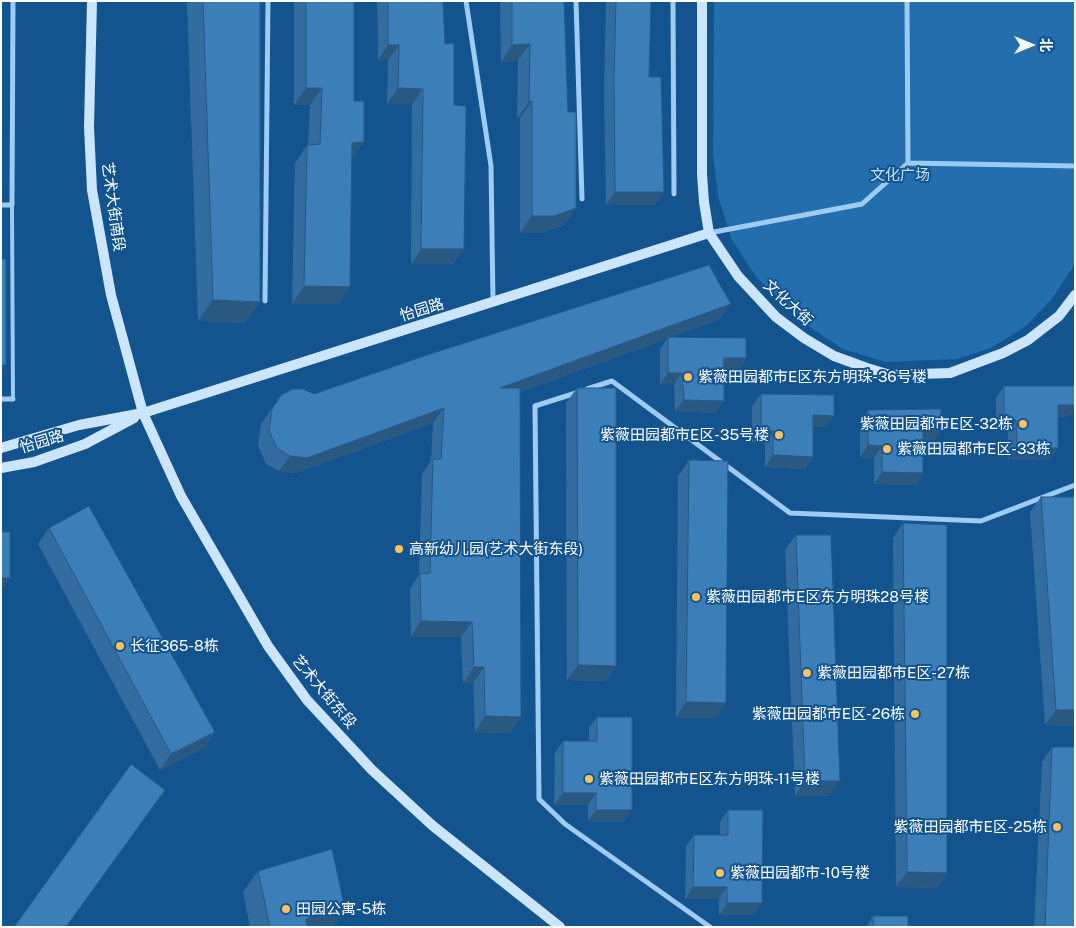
<!DOCTYPE html>
<meta charset="utf-8">
<style>
body{margin:0}
#map{position:relative;width:1076px;height:928px;overflow:hidden;background:#13548f;font-family:"Public Sans","Noto Sans SC",sans-serif}
canvas{display:block}
.frame{position:absolute;inset:0;border:2px solid #fff;pointer-events:none}
.north{position:absolute;left:1006px;top:20px;width:50px;height:50px;-webkit-text-stroke:4px #13548f;paint-order:stroke;rotate:90deg;font-size:14px;font-weight:700;line-height:20px;text-align:center;color:#fff}
.north::after{content:'';display:block;margin:auto;width:18px;height:22px;background:#fff;clip-path:polygon(50% 0,100% 100%,50% 72%,0 100%)}
</style>
<div id="map">
<canvas width="1076" height="928"></canvas>
<div class="frame"></div>
<div class="north">北</div>
</div>
<script>
const ctx = document.querySelector('canvas').getContext('2d');
ctx.lineJoin = 'round';
function paint(path, color) { ctx.fillStyle = color; ctx.fill(path, 'evenodd'); }
const shape = rows => new Path2D(rows.map(r => 'M' + r).join(''));
function stroke(path, color, width, dash) { ctx.strokeStyle = color; ctx.lineWidth = width; ctx.lineCap = dash ? 'butt' : 'round'; ctx.setLineDash(dash || []); ctx.stroke(path); }
function write(font, color, halo, rows, align = 'center') {
  ctx.font = font + ' "Public Sans","Noto Sans SC",sans-serif'; ctx.lineWidth = 4; ctx.setLineDash([]); ctx.textBaseline = 'middle'; ctx.strokeStyle = halo; ctx.fillStyle = color; for (const [text, x, y, turn = 0] of rows) {
    ctx.save(); ctx.translate(x, y); ctx.rotate((+turn || 0) * Math.PI / 180); ctx.textAlign = isNaN(turn) ? turn : align; if (halo) ctx.strokeText(text, 0, 0); ctx.fillText(text, 0, 0); ctx.restore();
  }
}
const green = shape([
 [714,1,1075,1,1075,264,1051,300,1026,326,991,348,957,359,886,362,843,349,814,330,757,278,732,240,718,196,713,154]
]);
const lane = shape([
 [12,205,13,399]
]);
const street = shape([
 [466,1,491,166,493,301],
 [576,1,582,199],
 [673,1,674,194],
 [907,1,908,163],
 [1,205,12,205,13,1],
 [709,233,862,204,908,163,1075,166],
 [265,301,268,1],
 [587,389,612,381,790,513,981,521,1075,485],
 [579,392,535,406,539,799,565,824,710,927],
 [1,399,13,399]
]);
const secondary = shape([
 [92,1,89,127,92,190,111,295,143,413,181,496,268,646,307,700,372,770,433,826,560,927],
 [702,1,702,174,704,202,709,233,738,276,776,317,804,338,834,356,867,368,890,375,950,373,1003,353,1028,340,1059,316,1075,295],
 [1,448,79,425,143,413,709,233],
 [1,468,34,462,85,444,134,418]
]);
const wall = shape([
 [187,1,260,1,260,302,245,323,198,321],
 [294,1,354,1,350,287,338,304,292,304,295,163,307,145,308,145,310,105,294,105],
 [377,1,443,1,445,44,454,105,464,249,453,264,411,264,412,104,387,104,388,60,378,60],
 [500,1,564,1,568,112,576,208,564,225,543,233,520,233,520,118,517,118,518,60,501,62],
 [606,1,651,1,649,77,655,205,606,205,604,91],
 [720,319,671,337,746,358,738,370,724,370,716,413,675,411,674,384,660,384,660,349,667,339,520,392,521,717,510,733,475,732,473,683,463,683,461,637,411,637,410,589,419,575,422,474,431,461,433,423,296,473,279,471,266,464,258,446,261,424,281,395,314,394],
 [1004,386,1075,386,1075,410,1070,416,1058,417,1058,448,1049,460,1008,459,1008,432,996,432,996,398],
 [577,388,616,666,606,681,567,680,566,403],
 [761,394,826,427,813,427,813,457,805,469,765,467,765,443,752,443,752,406],
 [868,410,941,430,933,442,923,442,923,473,915,485,874,484,874,458,860,457,860,422],
 [689,460,726,703,715,718,676,718,678,476],
 [1041,497,1075,497,1075,726,1045,725,1030,512],
 [903,523,947,873,937,888,896,887,893,538],
 [49,528,215,732,204,748,160,770,38,544],
 [796,535,829,796,795,796,785,550],
 [597,717,624,822,588,821,588,805,554,805,555,753,563,741,589,741,589,728],
 [1052,747,1075,927,1034,927,1042,762],
 [728,810,754,915,719,915,719,899,685,899,686,846,694,835,720,835,720,822],
 [258,871,333,927,250,927,243,892],
 [873,916,908,927,866,927]
]);
const shadedWall = shape([
 [530,44,518,60,501,62,512,45],
 [388,45,399,45,388,60,378,60],
 [306,88,322,88,310,105,294,105],
 [398,88,423,89,412,104,387,104],
 [532,101,520,118,517,118,529,102],
 [364,142,352,159,352,143],
 [615,192,664,192,655,205,606,205],
 [576,208,564,225,543,233,520,233,532,216],
 [421,249,464,249,453,264,411,264],
 [304,286,350,287,338,304,292,304],
 [213,300,260,302,245,323,198,321],
 [731,304,720,319,668,338,668,337,667,339,489,403,500,388],
 [724,358,746,358,738,370,716,370],
 [1,365,6,365,1,373],
 [668,373,682,373,674,384,660,384],
 [684,400,724,401,716,413,675,411],
 [1058,405,1075,405,1075,410,1070,416,1050,417],
 [444,408,433,423,296,473,279,471,290,456],
 [813,415,834,416,826,427,805,427],
 [1004,420,1016,420,1008,432,996,432],
 [923,430,941,430,933,442,915,442],
 [761,431,773,431,765,443,752,443],
 [868,445,882,446,874,458,860,457],
 [1017,447,1058,448,1049,460,1008,459],
 [773,455,813,457,805,469,765,467],
 [882,472,923,473,915,485,874,484],
 [1,578,10,578,1,591],
 [421,621,472,622,461,637,411,637],
 [578,665,616,666,606,681,567,680],
 [474,667,484,667,473,683,463,683],
 [686,702,726,703,715,718,676,718],
 [1056,710,1075,710,1075,726,1045,725],
 [485,716,521,717,510,733,475,732],
 [215,732,204,748,160,770,171,754],
 [805,781,840,781,829,796,795,796],
 [563,793,596,793,588,805,554,805],
 [596,810,632,810,624,822,588,821],
 [907,872,947,873,937,888,896,887],
 [693,887,727,887,719,899,685,899],
 [727,903,762,903,754,915,719,915],
 [345,909,333,927,300,927,306,919]
]);
const building = shape([
 [203,1,260,1,260,302,213,300,203,1],
 [306,1,354,1,354,101,364,101,364,142,352,143,350,287,304,286,307,145,320,144,322,88,306,88,306,1],
 [388,1,443,1,445,44,454,43,454,105,466,106,464,249,421,249,423,89,398,88,399,45,388,45,388,1],
 [512,1,564,1,568,112,576,112,576,208,554,216,532,216,532,101,529,102,530,44,512,45,512,1],
 [616,1,651,1,649,77,661,77,664,192,615,192,614,77,616,1],
 [1,259,6,259,6,365,1,365,1,259],
 [709,265,731,304,500,388,520,388,521,717,485,716,484,667,474,667,472,622,421,621,420,574,430,573,433,459,441,459,444,408,307,458,290,456,277,448,269,431,272,409,281,395,293,389,303,389,314,394,427,355,709,265],
 [668,337,746,338,746,358,724,358,724,401,684,400,682,373,668,373,668,337],
 [1004,386,1075,386,1075,405,1058,405,1058,448,1017,447,1016,420,1004,420,1004,386],
 [577,388,616,388,616,666,578,665,577,388],
 [761,394,834,395,834,416,813,415,813,457,773,455,773,431,761,431,761,394],
 [941,409,941,430,923,430,923,473,882,472,882,446,868,445,868,410,941,409],
 [689,460,728,461,726,703,686,702,689,460],
 [1041,497,1075,497,1075,710,1056,710,1041,497],
 [89,506,215,732,171,754,49,528,89,506],
 [903,523,947,525,947,873,907,872,903,523],
 [1,532,10,532,10,578,1,578,1,532],
 [796,535,831,535,840,781,805,781,796,535],
 [597,717,632,717,632,810,596,810,596,793,563,793,563,741,597,741,597,717],
 [1052,747,1075,747,1075,927,1045,927,1052,747],
 [131,764,165,790,66,927,14,927,131,764],
 [728,810,763,810,762,903,727,903,727,887,693,887,694,835,728,835,728,810],
 [332,849,345,909,306,919,307,927,270,927,258,871,332,849],
 [873,916,908,916,908,927,873,927,873,916]
]);
const markers = [
 [688,377,5,"#ffc25d"],
 [1023,424,5,"#ffc25d"],
 [779,435,5,"#ffc25d"],
 [887,449,5,"#ffc25d"],
 [399,549,5,"#ffc25d"],
 [696,597,5,"#ffc25d"],
 [120,646,5,"#ffc25d"],
 [807,673,5,"#ffc25d"],
 [915,714,5,"#ffc25d"],
 [589,779,5,"#ffc25d"],
 [1057,827,5,"#ffc25d"],
 [720,873,5,"#ffc25d"],
 [286,909,5,"#ffc25d"]
];
const parkNames = [
 ["文化广场",900,175]
];
const streetNames = [
 ["艺术大街南段",113,207,82],
 ["文化大街",788,303,42],
 ["怡园路",422,310,-17],
 ["怡园路",42,442,-17],
 ["艺术大街东段",324,692,50]
];
const poiNames = [
 ["紫薇田园都市E区东方明珠-36号楼",698,377],
 ["紫薇田园都市E区-32栋",1013,424,"right"],
 ["紫薇田园都市E区-35号楼",769,435,"right"],
 ["紫薇田园都市E区-33栋",897,449],
 ["高新幼儿园(艺术大街东段)",409,549],
 ["紫薇田园都市E区东方明珠28号楼",706,597],
 ["长征365-8栋",130,646],
 ["紫薇田园都市E区-27栋",817,673],
 ["紫薇田园都市E区-26栋",905,714,"right"],
 ["紫薇田园都市E区东方明珠-11号楼",599,779],
 ["紫薇田园都市E区-25栋",1047,827,"right"],
 ["紫薇田园都市-10号楼",730,873],
 ["田园公寓-5栋",296,909]
];
paint(green, '#246eae');
stroke(lane, '#9dcbf1', 4);
stroke(street, '#9dcbf1', 5);
stroke(secondary, '#cbe5fc', 10);
paint(wall, '#336c9e');
paint(shadedWall, '#295881');
paint(building, '#3b7eb8');
stroke(building, '#295881', 1);
for (const [x, y, r, color] of markers) { const dot = new Path2D(); dot.arc(x, y, r, 0, 2 * Math.PI); ctx.fillStyle = color; ctx.fill(dot); stroke(dot, '#13548f', 2); }
write('15px', '#c4e2fc', '#13548f', parkNames);
write('15px', '#fff', '#13548f', streetNames);
write('15px', '#fff', '#13548f', poiNames, 'left');
</script>
